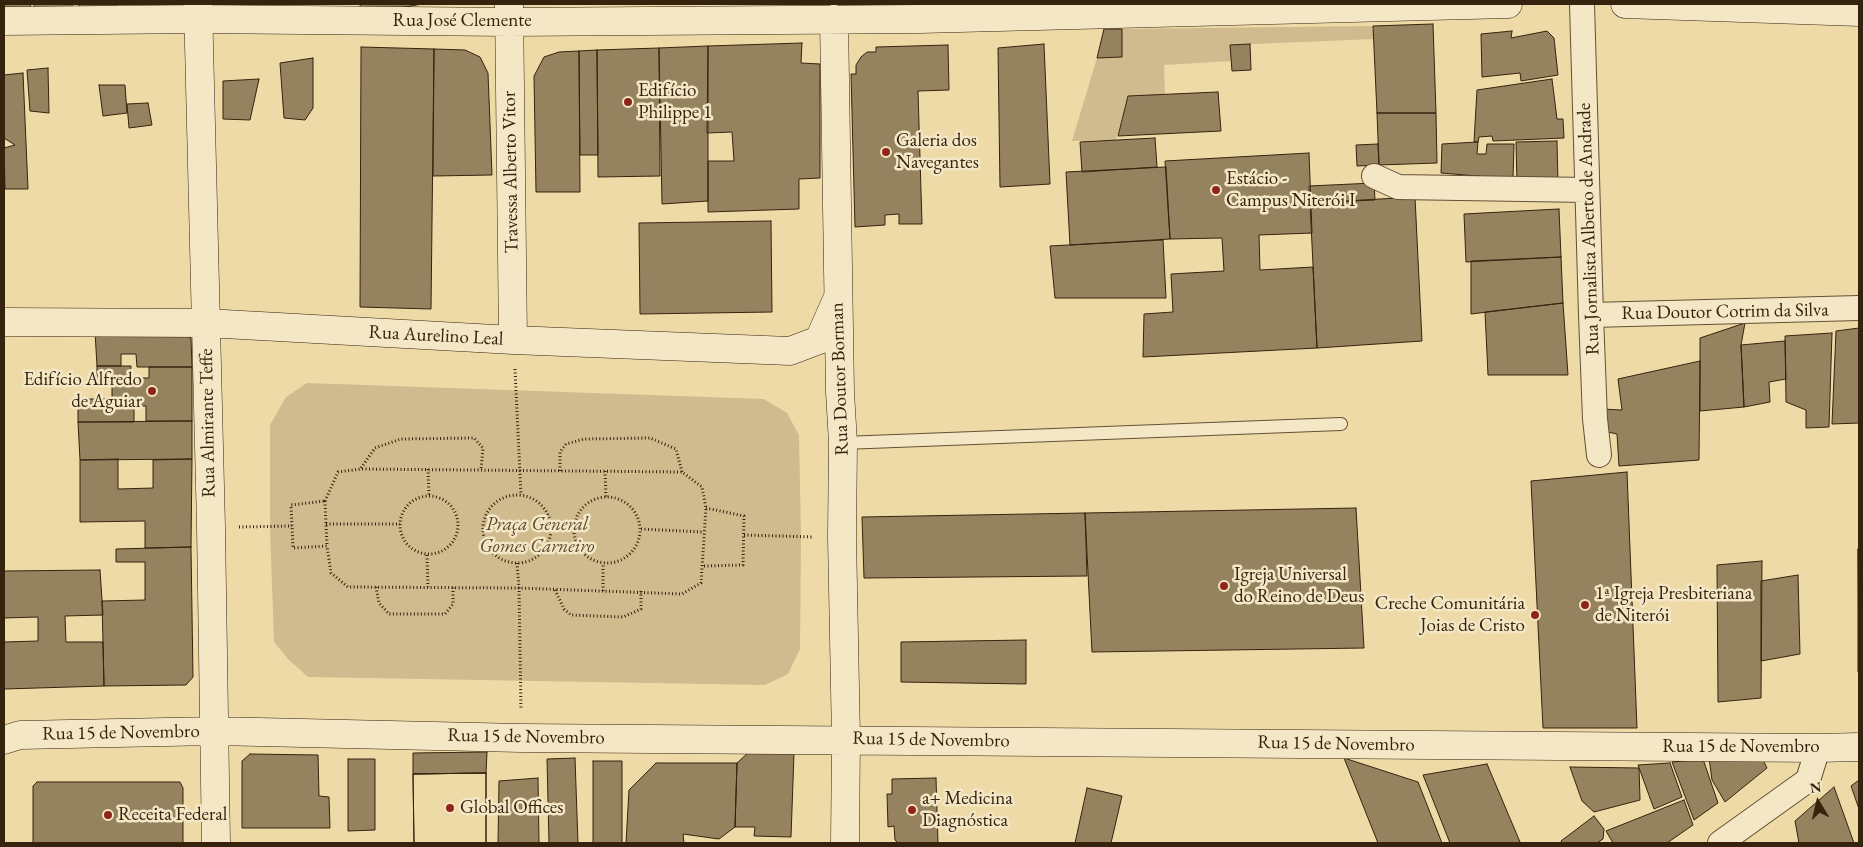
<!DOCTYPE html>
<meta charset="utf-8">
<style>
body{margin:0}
#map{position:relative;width:1863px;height:847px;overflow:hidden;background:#eedaa7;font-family:"EB Garamond",serif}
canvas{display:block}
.frame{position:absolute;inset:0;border:5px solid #35230e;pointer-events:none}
.north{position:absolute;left:1793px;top:777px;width:50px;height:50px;-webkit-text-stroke:4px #f4e7c6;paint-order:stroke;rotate:351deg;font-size:14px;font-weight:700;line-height:20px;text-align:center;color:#35230e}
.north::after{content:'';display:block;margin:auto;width:18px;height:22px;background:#35230e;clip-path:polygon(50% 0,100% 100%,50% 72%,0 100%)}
</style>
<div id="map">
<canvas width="1863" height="847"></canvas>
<div class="frame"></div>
<div class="north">N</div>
</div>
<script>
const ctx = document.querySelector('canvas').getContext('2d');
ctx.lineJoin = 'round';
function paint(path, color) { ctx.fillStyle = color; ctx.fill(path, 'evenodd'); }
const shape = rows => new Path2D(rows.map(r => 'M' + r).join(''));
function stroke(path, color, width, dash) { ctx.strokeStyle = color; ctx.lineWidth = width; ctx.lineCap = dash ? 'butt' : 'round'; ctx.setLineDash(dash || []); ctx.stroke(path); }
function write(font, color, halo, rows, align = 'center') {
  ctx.font = font + ' "EB Garamond",serif'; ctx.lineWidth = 5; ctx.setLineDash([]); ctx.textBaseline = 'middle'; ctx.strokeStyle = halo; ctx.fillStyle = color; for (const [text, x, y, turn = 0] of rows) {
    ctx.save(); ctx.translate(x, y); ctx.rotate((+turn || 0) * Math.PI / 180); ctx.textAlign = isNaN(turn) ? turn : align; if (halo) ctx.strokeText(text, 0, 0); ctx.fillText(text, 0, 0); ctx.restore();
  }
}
const green = shape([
 [1373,26,1374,39,1231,45,1232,61,1164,65,1165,95,1128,96,1116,140,1072,141,1097,58,1122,57,1122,29],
 [307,383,764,399,787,413,799,435,801,538,800,649,788,674,765,685,308,677,288,659,274,642,270,527,270,425,286,397]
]);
const building = shape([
 [4,4,30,4,32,14,4,15,4,4],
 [34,4,72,4,73,12,35,11,34,4],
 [79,4,117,4,117,15,78,17,79,4],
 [215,4,243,4,244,8,215,7,215,4],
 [360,4,422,4,361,15,360,4],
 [1433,24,1436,113,1377,113,1373,26,1433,24],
 [1104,29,1122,29,1122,57,1097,58,1104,29],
 [1512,31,1511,38,1547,31,1554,38,1558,75,1521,81,1520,73,1482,77,1481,34,1512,31],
 [802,43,801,63,820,64,820,178,799,179,799,209,708,212,708,161,734,161,732,132,707,133,708,46,802,43],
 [1044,44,1050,184,1000,187,998,48,1044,44],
 [1250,44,1251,70,1232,71,1230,45,1250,44],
 [948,45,949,90,918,91,922,224,899,224,899,214,885,215,885,225,855,227,851,74,856,74,856,65,861,57,867,52,876,52,876,47,948,45],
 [708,46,708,201,662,204,659,48,708,46],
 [361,47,434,49,431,309,360,307,361,47],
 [659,48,660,176,598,177,597,50,659,48],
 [434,49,465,50,480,57,488,73,492,175,433,176,434,49],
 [597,50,598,155,580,155,579,51,597,50],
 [579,51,580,192,536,192,534,76,544,57,559,52,579,51],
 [313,58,313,108,305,120,284,118,280,63,313,58],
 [48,68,49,113,30,111,27,70,48,68],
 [23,73,28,189,5,189,4,148,15,145,4,138,4,75,23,73],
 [259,79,250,120,223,119,223,81,259,79],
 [1552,79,1557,119,1563,119,1564,138,1493,141,1492,136,1479,137,1478,142,1474,142,1477,90,1552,79],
 [99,85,125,85,127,113,103,116,99,85],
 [1218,92,1221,131,1118,136,1128,96,1218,92],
 [148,103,152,125,129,128,127,104,148,103],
 [1377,113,1436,113,1437,163,1379,165,1377,113],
 [1155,138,1157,167,1082,172,1080,142,1155,138],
 [1557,141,1558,184,1517,185,1516,142,1557,141],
 [1478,142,1477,154,1486,154,1487,144,1514,144,1513,179,1441,173,1442,144,1478,142],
 [1378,144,1379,165,1357,166,1356,145,1378,144],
 [1309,153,1312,233,1259,235,1260,270,1313,267,1317,348,1143,357,1144,314,1173,312,1171,274,1224,271,1222,238,1170,239,1165,161,1309,153],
 [1166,167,1170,239,1070,245,1066,172,1166,167],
 [1374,183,1375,200,1310,203,1309,186,1374,183],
 [1415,197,1422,341,1317,348,1310,203,1415,197],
 [1559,209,1561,257,1466,262,1464,214,1559,209],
 [771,221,772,312,640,314,639,223,771,221],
 [1163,240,1166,298,1055,298,1050,246,1163,240],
 [1561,257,1563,303,1471,314,1471,261,1561,257],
 [1563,303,1568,375,1488,375,1485,312,1563,303],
 [1745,323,1741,345,1744,407,1700,411,1700,338,1745,323],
 [1859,328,1859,423,1832,424,1836,331,1859,328],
 [178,331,191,338,192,367,137,367,136,354,121,354,121,366,97,366,95,332,178,331],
 [1832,333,1829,427,1806,428,1806,410,1786,402,1785,336,1832,333],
 [1785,341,1786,379,1769,382,1770,402,1744,407,1741,345,1785,341],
 [1700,361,1699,460,1619,466,1617,434,1603,431,1602,409,1622,410,1618,379,1700,361],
 [97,366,131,366,130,378,149,378,149,367,192,367,192,421,146,421,146,406,134,406,134,422,78,422,78,399,112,399,112,384,97,384,97,366],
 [192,421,192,459,80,460,78,422,192,421],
 [118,459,118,489,153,488,153,460,192,459,191,547,145,548,145,521,80,522,80,460,118,459],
 [1627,472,1637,728,1543,728,1531,481,1627,472],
 [1356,508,1364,648,1092,652,1085,513,1356,508],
 [1085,513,1087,576,864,578,862,517,1085,513],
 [191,547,193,677,186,685,104,686,102,601,145,600,145,562,116,562,116,549,191,547],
 [1858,549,1859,672,1858,672,1858,549],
 [1762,561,1761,698,1718,702,1717,565,1762,561],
 [100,570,103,615,65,616,66,642,103,642,104,686,4,689,4,642,38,641,38,617,4,618,4,571,100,570],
 [1798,575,1800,654,1761,661,1761,581,1798,575],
 [1026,640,1026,684,901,682,901,642,1026,640],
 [487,752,486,773,413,774,413,753,487,752],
 [749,752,794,753,791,837,754,836,755,827,735,827,737,763,749,752],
 [250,754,318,755,319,796,329,797,330,828,242,828,242,761,250,754],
 [575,758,578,843,549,843,547,759,575,758],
 [1344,758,1418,782,1442,843,1378,843,1344,758],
 [1709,758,1762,758,1767,768,1725,802,1712,780,1709,758],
 [348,759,375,759,375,830,348,831,348,759],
 [1703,759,1718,803,1694,820,1672,762,1703,759],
 [593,761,622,761,622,843,593,843,593,761],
 [656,763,737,763,735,827,719,839,683,834,684,843,626,843,629,790,656,763],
 [1670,763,1682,797,1654,809,1638,765,1670,763],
 [1487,764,1520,842,1516,843,1450,843,1423,775,1487,764],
 [1570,767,1639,768,1640,800,1594,812,1582,801,1570,767],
 [486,773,486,843,414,843,413,774,486,773],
 [486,773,486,843,414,843,413,774,486,773],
 [538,778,539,843,498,843,499,781,538,778],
 [936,778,938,843,898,843,895,840,894,826,888,827,887,794,892,794,892,779,936,778],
 [1859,780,1859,809,1851,786,1859,780],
 [37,782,180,782,183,788,183,843,33,843,33,786,37,782],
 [1834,787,1854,843,1799,843,1795,821,1834,787],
 [1087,788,1122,796,1111,843,1075,843,1087,788],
 [1684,800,1693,825,1667,843,1613,843,1606,831,1684,800],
 [1594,816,1604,829,1603,839,1597,843,1562,843,1561,841,1594,816]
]);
const path = shape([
 [515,369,521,495],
 [361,468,375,448,401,439,474,438,483,448,481,470],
 [428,469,429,496],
 [560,471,560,452,566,444,584,439,650,438,676,449,682,472],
 [605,471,606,497],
 '483 529a34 34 0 1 1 68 0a34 34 0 1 1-68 0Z',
 '400 525a29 29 0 1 1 58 0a29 29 0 1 1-58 0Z',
 '574 530a33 33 0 1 1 66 0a33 33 0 1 1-66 0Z',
 [325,501,338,472,361,469,682,472,702,487,706,508,701,583,682,594,519,588,348,587,331,573,327,546],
 [325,501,327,546,293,548,291,505,325,501],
 [326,524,400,524],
 [239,527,292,526],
 [641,529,704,532],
 [551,530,573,530],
 [744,535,813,537],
 [427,555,428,587],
 [517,563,519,588,521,710],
 [704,566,743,565,744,516,706,508],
 [376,587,379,603,389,614,445,614,453,604,453,587],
 [555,590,564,609,571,615,623,617,641,609,641,591],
 [603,591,603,563]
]);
const lane = shape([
 [843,443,1341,424]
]);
const street = shape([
 [1582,4,1591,315,1595,419,1599,455],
 [1374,176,1398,187,1587,190],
 [1591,315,1859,308],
 [1720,843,1808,780,1818,748]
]);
const secondary = shape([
 [198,4,211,527,216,843],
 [509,4,513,340],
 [1625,4,1859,12],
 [834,19,840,392,843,443,842,537,846,739,845,843],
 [4,21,198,19,509,22,920,19,1508,4],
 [4,322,206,323,513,340,790,351,819,340,838,297],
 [4,740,20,735,215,731,521,738,1818,748,1859,747]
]);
const markers = [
 [628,102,5,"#8f2418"],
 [886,152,5,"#8f2418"],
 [1216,190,5,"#8f2418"],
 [152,391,5,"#8f2418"],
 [1224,586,5,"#8f2418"],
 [1585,605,5,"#8f2418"],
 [1535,615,5,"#8f2418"],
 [450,808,5,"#8f2418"],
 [912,810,5,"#8f2418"],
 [108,815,5,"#8f2418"]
];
const streetNames = [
 ["Rua José Clemente",462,21],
 ["Travessa Alberto Vitor",511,172,-91],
 ["Rua Jornalista Alberto de Andrade",1589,229,-92],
 ["Rua Doutor Cotrim da Silva",1725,312,-1],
 ["Rua Aurelino Leal",436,336,3],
 ["Rua Doutor Borman",840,379,-92],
 ["Rua Almirante Teffe",208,423,-91],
 ["Rua 15 de Novembro",121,733,-1],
 ["Rua 15 de Novembro",526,737,1],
 ["Rua 15 de Novembro",931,740,1],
 ["Rua 15 de Novembro",1336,744,1],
 ["Rua 15 de Novembro",1741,747]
];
const poiNames = [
 ["Edifício",638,91],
 ["Philippe 1",638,113],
 ["Galeria dos",896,141],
 ["Navegantes",896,163],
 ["Estácio -",1226,179],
 ["Campus Niterói I",1226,201],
 ["Edifício Alfredo",142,380,"right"],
 ["de Aguiar",142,402,"right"],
 ["Igreja Universal",1234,575],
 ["do Reino de Deus",1234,597],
 ["1ª Igreja Presbiteriana",1595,594],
 ["de Niterói",1595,616],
 ["Creche Comunitária",1525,604,"right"],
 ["Joias de Cristo",1525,626,"right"],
 ["a+ Medicina",922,799],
 ["Diagnóstica",922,821],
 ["Global Offices",460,808],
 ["Receita Federal",118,815]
];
const parkNames = [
 ["Praça General",537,525],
 ["Gomes Carneiro",537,547]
];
paint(green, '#cfbb8d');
paint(building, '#95825e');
stroke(building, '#35230e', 1);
stroke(lane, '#635134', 14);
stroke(street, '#635134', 26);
stroke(secondary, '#35230e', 29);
stroke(path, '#35230e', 3, [1, 2.5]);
stroke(lane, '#f4e7c6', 12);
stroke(street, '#f4e7c6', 24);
stroke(secondary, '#f4e7c6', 28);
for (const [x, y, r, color] of markers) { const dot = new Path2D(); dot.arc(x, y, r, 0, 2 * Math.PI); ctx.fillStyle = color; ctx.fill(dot); stroke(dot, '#f4e7c6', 2); }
write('19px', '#35230e', '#f4e7c6', streetNames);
write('19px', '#35230e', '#f4e7c6', poiNames, 'left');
write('italic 19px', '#5c492e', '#f4e7c6', parkNames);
</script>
